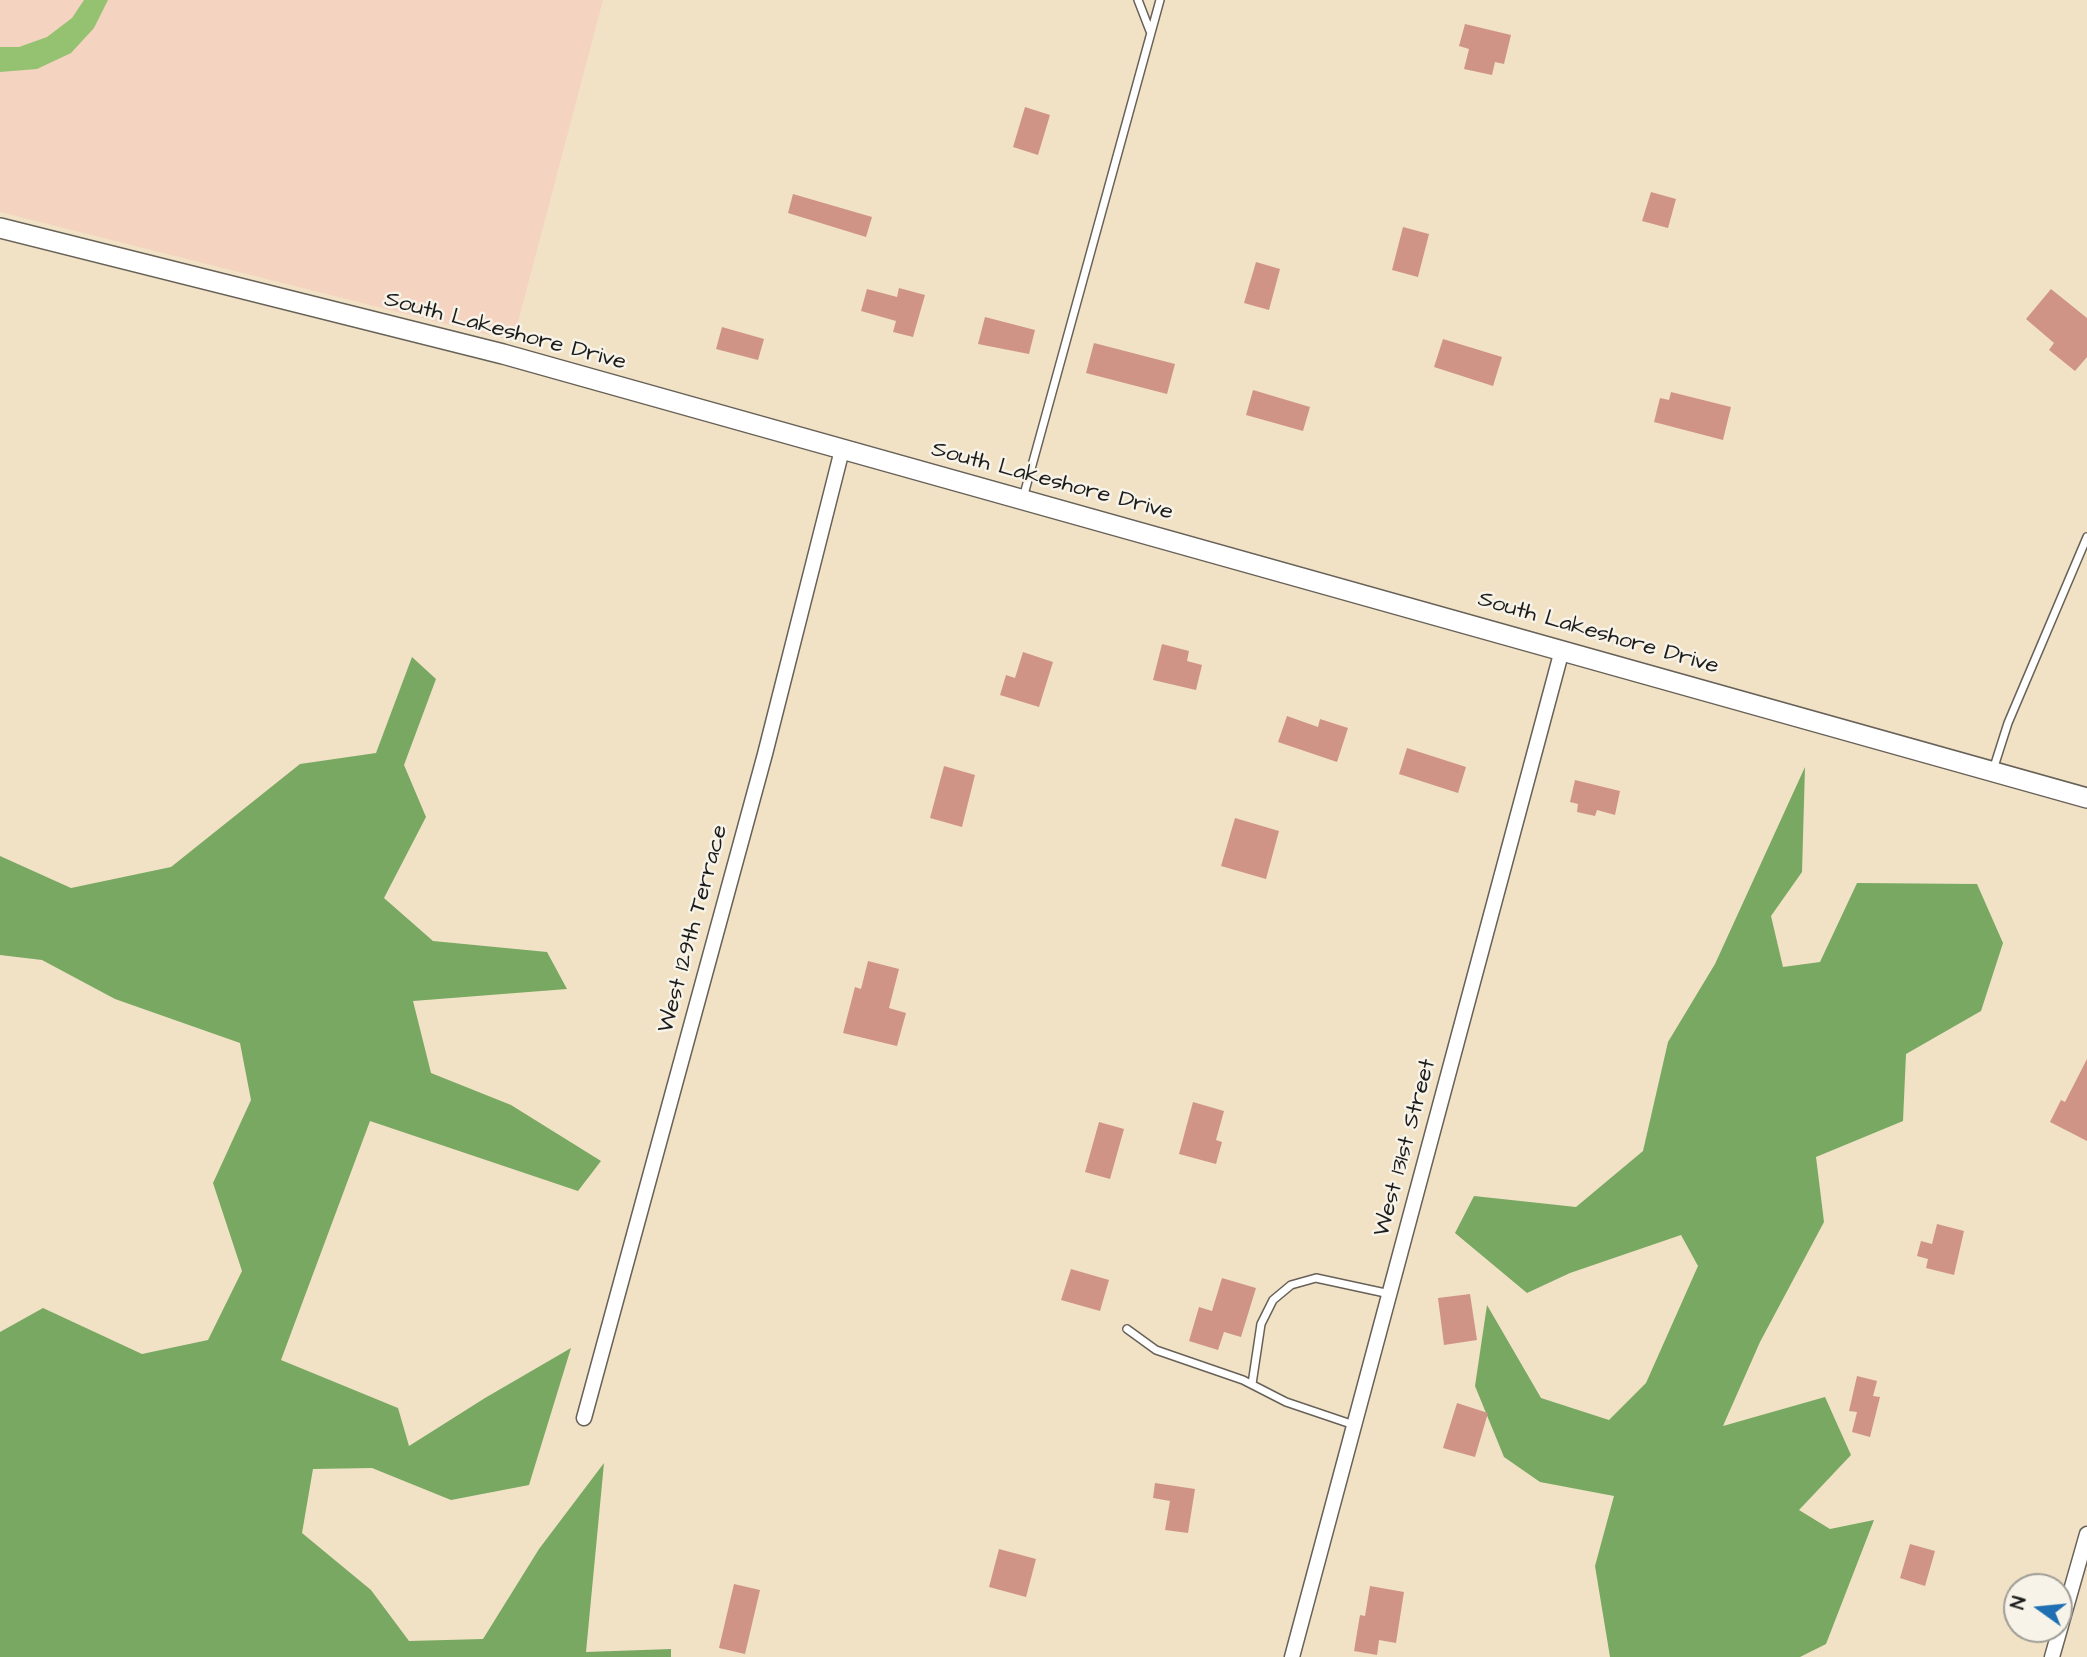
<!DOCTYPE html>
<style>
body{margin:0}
#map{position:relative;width:2087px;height:1657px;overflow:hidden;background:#f1e2c6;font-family:"Architects Daughter",sans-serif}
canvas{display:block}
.north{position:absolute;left:2003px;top:1573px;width:70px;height:70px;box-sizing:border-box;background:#f7f3e8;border:2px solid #9f9d96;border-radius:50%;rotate:285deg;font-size:19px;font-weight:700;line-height:28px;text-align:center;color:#1c1c1c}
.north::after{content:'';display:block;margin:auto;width:24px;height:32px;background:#1f6fb2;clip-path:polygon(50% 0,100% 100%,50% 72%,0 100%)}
</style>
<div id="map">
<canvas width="2087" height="1657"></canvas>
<div class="north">N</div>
</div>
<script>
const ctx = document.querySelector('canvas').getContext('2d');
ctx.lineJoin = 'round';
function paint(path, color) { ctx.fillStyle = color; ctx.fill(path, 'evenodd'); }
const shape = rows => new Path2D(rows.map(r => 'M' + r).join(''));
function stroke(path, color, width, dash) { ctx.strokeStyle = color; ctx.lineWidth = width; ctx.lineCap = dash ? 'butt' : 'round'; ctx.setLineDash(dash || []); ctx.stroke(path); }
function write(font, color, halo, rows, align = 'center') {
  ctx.font = font + ' "Architects Daughter",sans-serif'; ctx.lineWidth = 5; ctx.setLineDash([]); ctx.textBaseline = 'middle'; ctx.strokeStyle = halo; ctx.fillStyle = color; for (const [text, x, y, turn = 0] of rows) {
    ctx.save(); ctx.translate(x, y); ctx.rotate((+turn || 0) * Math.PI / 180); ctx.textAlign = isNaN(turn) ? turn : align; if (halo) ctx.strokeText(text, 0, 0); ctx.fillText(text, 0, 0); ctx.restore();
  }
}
const built = shape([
 [0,0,603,0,513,341,0,212]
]);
const green = shape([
 [84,0,108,0,94,28,71,53,37,69,0,72,0,47,19,47,47,37,72,18]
]);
const forest = shape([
 [412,657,436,679,404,765,426,817,384,898,433,941,547,952,567,989,413,1001,431,1073,511,1105,601,1161,578,1191,370,1121,281,1360,398,1408,409,1446,485,1398,571,1348,529,1485,451,1500,372,1468,313,1469,302,1533,371,1590,409,1641,483,1639,539,1549,604,1463,586,1652,671,1649,671,1657,0,1657,0,1332,43,1308,142,1354,208,1340,242,1271,213,1183,251,1100,240,1043,115,999,42,960,0,955,0,856,71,888,171,867,300,764,376,753],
 [1805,767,1802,872,1771,916,1783,967,1820,962,1857,883,1977,884,2003,943,1981,1011,1906,1054,1903,1121,1816,1157,1824,1222,1760,1342,1723,1426,1825,1397,1851,1455,1799,1510,1830,1529,1874,1520,1826,1644,1800,1657,1610,1657,1595,1566,1614,1496,1540,1482,1504,1457,1475,1386,1487,1305,1541,1398,1609,1420,1646,1383,1698,1266,1681,1235,1570,1273,1527,1293,1455,1233,1474,1196,1576,1207,1643,1151,1668,1042,1715,964]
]);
const building = shape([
 [1465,24,1511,35,1504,64,1495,62,1492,75,1464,69,1469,49,1459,46],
 [1025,107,1050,115,1038,155,1013,147],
 [1651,192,1676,199,1668,228,1642,221],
 [793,194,872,217,866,237,788,213],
 [1403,227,1429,234,1418,277,1392,270],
 [1256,262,1280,269,1269,310,1244,303],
 [899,288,925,295,913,337,893,332,896,321,861,311,867,289,897,297],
 [2051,289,2087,318,2087,357,2075,371,2049,350,2054,343,2026,319],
 [985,317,1035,330,1029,354,978,344],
 [722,327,764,339,758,360,716,349],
 [1443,339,1502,357,1493,386,1434,367],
 [1094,343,1175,364,1167,394,1086,373],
 [1253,390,1310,407,1303,431,1246,415],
 [1671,392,1731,407,1723,440,1654,422,1660,398,1669,400],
 [1162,644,1189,651,1187,661,1202,665,1196,690,1153,680],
 [1023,652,1053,662,1039,707,1000,695,1006,675,1015,678],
 [1287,716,1318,727,1320,719,1348,728,1337,762,1278,742],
 [1407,748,1466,767,1458,793,1399,774],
 [944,766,975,775,962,827,930,818],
 [1575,780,1620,791,1615,815,1597,810,1595,816,1577,812,1578,804,1570,802],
 [1235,818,1279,831,1266,879,1221,866],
 [868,961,899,969,889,1008,906,1013,897,1046,843,1033,855,987,861,989],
 [2087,1059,2087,1141,2050,1122,2061,1100,2065,1102],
 [1193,1102,1224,1111,1216,1140,1222,1142,1216,1164,1179,1154],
 [1099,1122,1124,1129,1110,1179,1085,1172],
 [1937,1224,1964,1231,1954,1275,1926,1268,1928,1259,1917,1256,1921,1241,1932,1244],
 [1071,1269,1109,1280,1100,1311,1061,1300],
 [1222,1278,1256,1288,1241,1337,1224,1332,1218,1350,1189,1341,1199,1307,1212,1311],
 [1470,1294,1477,1340,1444,1345,1438,1298],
 [1857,1376,1877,1381,1873,1396,1880,1397,1870,1437,1852,1432,1857,1412,1849,1411],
 [1457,1403,1488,1413,1475,1457,1443,1448],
 [1155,1483,1195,1489,1188,1533,1165,1530,1170,1501,1153,1498],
 [1910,1544,1935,1551,1925,1586,1900,1578],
 [999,1549,1036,1559,1026,1597,989,1587],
 [734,1584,760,1590,745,1654,719,1648],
 [1370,1586,1404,1592,1396,1643,1379,1640,1377,1655,1354,1651,1360,1615,1365,1616]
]);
const service = shape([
 [1138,0,1150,31],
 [1023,498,1160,0],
 [1993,770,2008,723,2087,537],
 [1127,1329,1156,1350,1243,1380,1286,1402,1354,1425],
 [1252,1384,1261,1324,1273,1300,1291,1285,1316,1278,1390,1294]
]);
const minor = shape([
 [584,1418,765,754,842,450],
 [1292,1657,1562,650],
 [2052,1657,2087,1534]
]);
const tertiary = shape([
 [0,228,503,354,2087,798]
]);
const streetNames = [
 ["South Lakeshore Drive",505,332,15],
 ["South Lakeshore Drive",1052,482,15],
 ["South Lakeshore Drive",1598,634,16],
 ["West 129th Terrace",694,929,-75],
 ["West 131st Street",1406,1148,-75]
];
paint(built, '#f4d3c0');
paint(green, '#95c270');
paint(forest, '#78a862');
paint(building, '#cf9486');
stroke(service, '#676158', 10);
stroke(minor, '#676158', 17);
stroke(tertiary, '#676158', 22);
stroke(service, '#fff', 7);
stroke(minor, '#fff', 14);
stroke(tertiary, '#fff', 19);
write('23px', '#1c1c1c', '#f7f3e8', streetNames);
</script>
